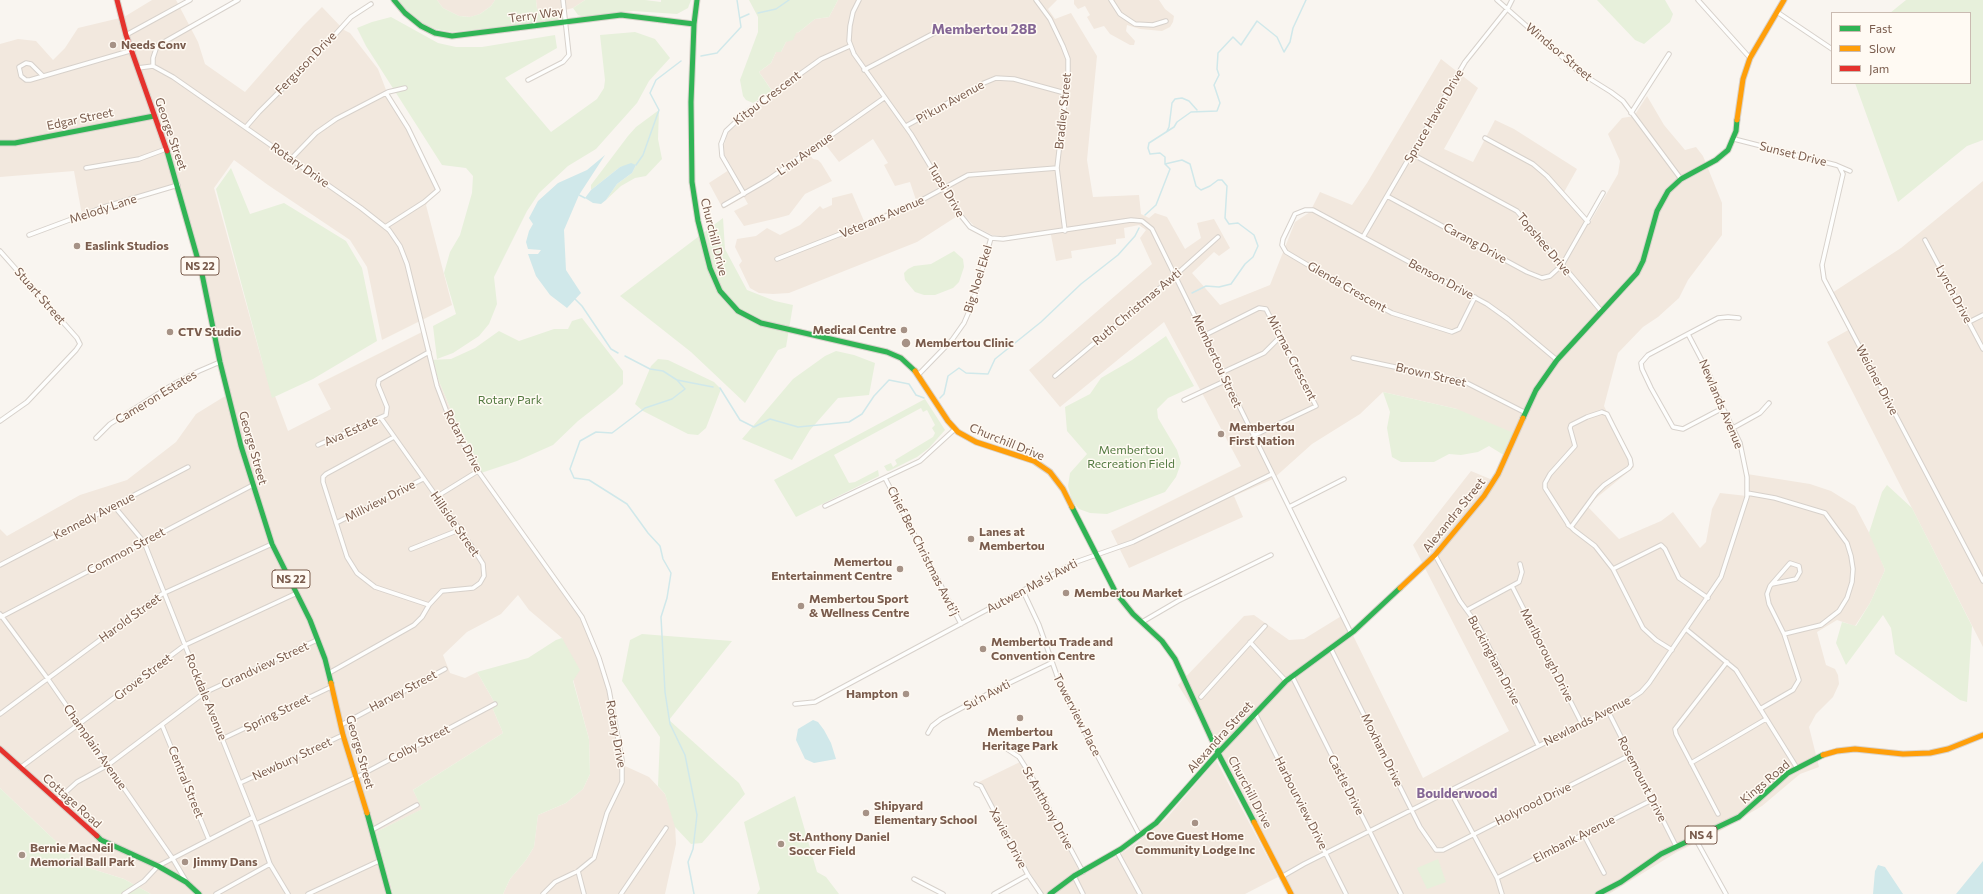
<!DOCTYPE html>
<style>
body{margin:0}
#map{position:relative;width:1983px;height:894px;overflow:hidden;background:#f9f5f0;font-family:Commissioner,sans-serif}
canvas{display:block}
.legend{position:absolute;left:1831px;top:12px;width:140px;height:72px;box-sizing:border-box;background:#fffaf3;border:1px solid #cabbb1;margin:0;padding:5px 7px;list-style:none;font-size:12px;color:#7a5c4d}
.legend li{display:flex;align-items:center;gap:8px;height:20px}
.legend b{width:20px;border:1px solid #cabbb1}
</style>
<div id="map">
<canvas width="1983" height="894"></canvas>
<ul class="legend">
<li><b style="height:5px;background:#30b455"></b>Fast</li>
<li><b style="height:5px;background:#ff9f0a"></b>Slow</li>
<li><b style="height:5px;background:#e5322d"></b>Jam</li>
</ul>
</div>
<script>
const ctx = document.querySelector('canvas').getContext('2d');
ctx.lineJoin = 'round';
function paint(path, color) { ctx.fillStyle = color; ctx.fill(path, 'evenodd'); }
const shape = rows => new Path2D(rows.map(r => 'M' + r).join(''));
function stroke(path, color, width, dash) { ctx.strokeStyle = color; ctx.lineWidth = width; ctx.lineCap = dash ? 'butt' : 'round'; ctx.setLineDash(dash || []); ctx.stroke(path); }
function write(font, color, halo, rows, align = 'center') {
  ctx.font = font + ' Commissioner,sans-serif'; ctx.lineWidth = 3; ctx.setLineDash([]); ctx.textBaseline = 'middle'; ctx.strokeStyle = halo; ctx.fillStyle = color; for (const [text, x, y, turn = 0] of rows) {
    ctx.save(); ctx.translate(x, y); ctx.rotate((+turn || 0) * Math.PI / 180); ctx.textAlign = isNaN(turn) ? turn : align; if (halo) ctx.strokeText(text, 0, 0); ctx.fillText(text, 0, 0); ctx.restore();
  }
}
const residential = shape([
 [152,0,176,0,198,42,205,64,245,92,303,26,322,7,344,30,350,33,378,69,388,95,438,187,426,205,452,305,382,340,367,267,350,240,268,185,234,160,214,188,262,361,288,431,331,409,318,384,426,330,430,360,478,474,586,624,604,669,625,766,649,777,665,794,675,823,676,844,665,894,503,894,510,879,526,860,534,847,538,815,566,803,583,789,590,774,589,739,562,638,529,610,518,595,501,614,467,632,443,655,450,673,465,678,477,672,496,705,492,707,503,733,413,790,423,809,376,832,393,894,151,894,124,879,89,868,67,852,0,788,0,529,7,536,80,495,127,480,176,442,196,414,230,393,177,185,82,215,74,171,0,177,0,44,18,39,36,41,53,60,65,48,78,28,124,17],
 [437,0,495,0,491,6,480,14,471,17,459,16,443,8],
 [536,0,585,0,573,8,553,13,552,9,537,9],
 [838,0,1057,0,1048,9,1055,19,1071,13,1097,56,1087,160,1093,197,1139,195,1141,214,1149,218,1155,213,1167,217,1185,249,1201,238,1197,223,1214,219,1230,248,1219,256,1214,252,1192,273,1220,305,1270,285,1295,222,1310,212,1320,192,1352,205,1367,183,1441,59,1478,88,1444,149,1473,162,1495,120,1514,129,1577,169,1563,194,1589,224,1618,174,1620,161,1608,134,1622,118,1634,116,1647,96,1664,125,1685,150,1696,147,1703,156,1722,203,1722,235,1688,280,1679,298,1658,317,1643,327,1618,353,1604,406,1634,467,1595,499,1588,507,1619,539,1661,521,1673,512,1700,548,1706,542,1712,509,1720,493,1747,496,1747,474,1810,484,1831,491,1855,506,1875,544,1885,570,1870,603,1855,626,1837,620,1817,632,1826,665,1835,669,1838,675,1839,684,1833,697,1816,714,1809,727,1819,767,1800,774,1762,806,1718,832,1677,852,1609,894,1291,894,1220,751,1178,685,1244,616,1254,615,1289,640,1304,639,1343,615,1423,778,1509,731,1413,545,1471,471,1495,481,1507,457,1457,409,1383,392,1360,414,1312,444,1273,479,1234,496,1243,517,1129,568,1111,531,1241,466,1164,322,1060,407,1029,370,1152,264,1140,238,1146,230,1139,225,1124,228,1125,238,1116,239,1116,244,1071,251,1072,258,1056,261,1050,230,1008,237,992,235,974,226,962,213,917,242,789,293,773,294,759,293,750,288,739,265,742,261,735,247,737,239,756,236,767,228,780,235,800,225,820,206,823,209,832,205,832,198,852,193,864,221,916,200,910,182,895,186,884,165,888,163,873,139,839,162,825,144,810,155,813,159,818,160,821,163,832,181,805,194,789,215,778,218,744,226,734,211,748,204,744,197,723,209,709,183,732,168,724,154,723,148,728,132,775,95,759,72,771,63,776,52,781,52,786,42,795,33,799,32,815,19,829,17],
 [1074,0,1159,0,1165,9,1174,16,1173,22,1170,27,1162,31,1140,29,1127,25,1126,31,1135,41,1134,45,1130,45,1110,34,1104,26,1094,29,1087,17,1090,15,1085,6,1078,9,1074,4],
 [1983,181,1983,647,1827,342,1850,329,1832,293,1901,248],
 [1216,760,1278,877,1245,894,1055,894,1075,876,1118,856,1142,839,1166,819],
 [1020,762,1079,870,1046,894,1043,894,1030,873,979,782]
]);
const green = shape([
 [398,0,437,0,443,8,459,16,470,17,480,14,491,6,495,0,536,0,537,9,552,9,553,12,561,11,561,16,560,19,554,21,452,32,436,29,424,24,411,15],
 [585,0,645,0,661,2,661,0,691,0,688,8,677,14,633,11,584,17,578,15,573,8],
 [749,0,838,0,829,17,815,19,799,32,796,33,793,40,786,42,781,52,776,52,771,63,759,72,772,91,753,103,746,100,743,96,740,80,758,32,758,17],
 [1597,0,1665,0,1673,14,1670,22,1644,44,1635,40],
 [1906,0,1983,0,1983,140,1967,146,1898,202,1855,83,1970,83,1970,13,1890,13],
 [391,17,438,43,456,47,482,47,555,35,557,48,505,78,551,132,597,99,604,88,605,80,600,35,635,32,655,39,670,58,649,81,637,103,596,149,568,166,539,193,527,211,494,277,497,304,489,324,479,336,453,353,437,359,433,326,456,314,444,273,450,252,460,235,472,193,473,176,466,168,442,165,366,46,357,28,372,22],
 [659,110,658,139,662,159,646,176,635,178,621,186,606,200,617,184,632,173,636,165,620,167,591,190,591,185,628,136,636,127],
 [231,168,250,214,284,203,346,241,362,268,377,341,313,379,272,398,216,189],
 [723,218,725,249,747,290,775,301,793,305,786,347,778,350,745,403,691,352,620,296],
 [954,251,963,259,964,267,959,282,953,288,935,295,924,295,915,292,905,280,904,273,908,269,914,266,931,264],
 [582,318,623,371,623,384,615,392,578,421,553,445,517,461,478,474,430,360,451,359,475,348,499,331,519,341,554,329,568,329,572,321],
 [1166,336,1194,386,1168,398,1157,409,1158,418,1177,450,1181,463,1176,477,1165,492,1107,514,1090,513,1079,509,1072,501,1068,486,1070,473,1087,454,1067,431,1065,407,1090,394,1101,378,1132,360],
 [836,351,854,355,875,363,869,395,838,398,810,430,792,460,742,439,793,379,825,356],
 [658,359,668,360,714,382,721,389,706,428,698,435,688,434,643,411,635,404,651,366],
 [1383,392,1457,409,1516,434,1507,457,1489,446,1478,452,1461,455,1449,454,1434,462,1401,462,1392,457,1387,428,1390,412],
 [925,399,945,430,929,448,917,457,889,471,887,471,884,466,891,463,893,467,897,464,895,460,933,437,935,433,932,428,935,425,927,410,923,412,921,408,834,455,849,483,855,482,878,470,879,476,796,517,774,480],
 [1887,485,1912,508,1972,626,1967,702,1960,700,1895,654,1891,628,1883,615,1846,665,1836,643,1842,622,1856,626,1870,603,1885,570,1869,533,1882,492],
 [642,634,732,641,669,720,739,783,745,794,702,843,691,844,675,827,665,794,658,786,660,737,622,681,630,640],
 [562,638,580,670,573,681,589,739,590,774,583,789,566,803,538,815,534,847,526,860,510,879,503,894,393,894,376,832,422,809,413,790,503,733,492,707,496,705,477,672,528,658,556,640],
 [0,788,67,852,89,868,124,879,151,894,0,894],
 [795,796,817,872,826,877,839,894,757,894,760,889,744,822],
 [1438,859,1446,882,1427,889,1417,868]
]);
const water = shape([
 [605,155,579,195,564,230,566,270,581,293,567,308,550,295,536,276,528,254,538,254,541,250,528,249,526,242,529,231,533,224,529,218,538,201,558,183,587,170],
 [631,163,636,165,632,173,617,184,606,200,601,204,593,203,585,198,591,190,620,167],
 [813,720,818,722,824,730,831,743,836,759,814,763,805,759,796,740,798,729],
 [1983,861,1983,894,1956,894],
 [1878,865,1885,867,1903,894,1873,894,1875,871]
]);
const stream = shape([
 [758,13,776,9,789,0],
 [740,18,749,14],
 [701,56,717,53,741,27,737,0],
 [1167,131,1169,127,1172,103,1175,99,1182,98,1189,101,1197,110],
 [1165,164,1165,157,1160,153,1150,154,1148,148,1149,143,1174,127,1177,122,1191,112,1217,111,1220,103,1214,85,1219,75,1217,69,1218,53,1233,37,1241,45,1257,21,1277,37,1284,52,1290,42,1293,28,1306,0],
 [1165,164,1182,160,1190,164,1196,186,1201,190,1210,186,1218,180,1222,180,1227,186,1225,218,1229,224,1238,223,1254,235,1258,246,1253,257,1245,264,1231,284,1219,287,1206,286,1192,293],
 [636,165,643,155,659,110,650,93,656,80,681,61],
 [579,195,585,198],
 [1145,215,1156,205,1170,169,1165,164],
 [575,299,582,306,611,349,618,353],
 [625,356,650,369,663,371,677,380,685,389,672,399,645,408,612,433,596,432,580,441,570,469,574,478,589,480,627,504,648,533,660,546,663,559,671,573,667,598,661,617,665,692,670,724,685,755,697,815,693,849,688,862,694,894],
 [677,380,713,387],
 [720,388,740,420,754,427,770,419,798,427,849,422,862,414,874,396,889,380,909,384,916,395,924,398],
 [940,398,944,394,948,376,959,368,966,373,988,374,995,359,1041,322,1081,284,1118,255,1135,236,1139,228]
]);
const street = shape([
 [859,0,853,12,850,26,849,41,854,54,911,134,958,212,970,227,991,238,1003,239,1131,220,1142,221,1152,229,1351,633],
 [1036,0,1050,19,1063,46,1068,59,1068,75,1057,168,1065,231],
 [1111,0,1120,14,1135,24,1153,25,1166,21],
 [1497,0,1579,72,1611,92,1623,101,1681,179],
 [1698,0,1750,58],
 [1777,12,1832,49],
 [126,35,190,0],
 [153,66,153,58,157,46,238,0],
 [138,68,153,66,173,77,361,208,389,230,400,246,407,264,437,386,448,415,478,471,582,617,599,658,609,690,622,760,622,782,607,813,594,858,578,871,555,882,543,894],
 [864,70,940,30],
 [42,75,31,64,26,63,19,67,21,76,26,80,30,80,133,50],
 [528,80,563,62,569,55,563,0],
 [1631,113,1669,54],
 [906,126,984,83,996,78,1014,79,1065,93],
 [246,127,259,112,323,48,351,17,371,4],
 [1485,138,1533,164,1547,176,1588,222],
 [1734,139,1836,165,1850,171],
 [1412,154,1517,211,1602,312],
 [291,159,316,133,336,119,388,92,405,88],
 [86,168,139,159,166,149],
 [1840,168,1843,174,1822,265,1824,279,1983,581],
 [744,194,722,156,721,144,726,131,743,115,821,59,850,46],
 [1387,196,1527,272,1542,278,1550,276,1562,265,1603,193],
 [724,205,769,179,884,98],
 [385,227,424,202,438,190,408,128,386,93],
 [29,235,104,207,178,185],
 [1363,237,1465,62,1508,8,1512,0],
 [1925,240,1983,349],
 [0,251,77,338,80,344,76,350,27,402,0,421],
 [777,259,909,207,968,175,1057,168],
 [1475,297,1459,329,1452,332,1392,313,1360,296,1286,252,1282,245,1283,239,1295,214,1305,210,1313,210,1487,304,1508,319,1557,360],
 [1969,322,1983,315],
 [1205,335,1259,308,1266,309,1316,406,1253,436],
 [1353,358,1465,382,1526,413],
 [1223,372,1264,353,1281,336],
 [919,374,952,340,964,323,973,302,991,238],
 [1055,376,1180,271,1218,237],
 [1184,400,1227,380],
 [1723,408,1683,429,1673,427,1651,388,1642,369,1641,363,1648,355,1718,318,1728,317,1739,318],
 [1733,428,1760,413,1769,403],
 [394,437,326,474,323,477,323,482,347,557,357,573,375,587,429,605],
 [96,438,110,424,172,385,199,371,220,362],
 [318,445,386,415,387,407,378,385,379,380,429,352],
 [885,478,961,624],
 [1747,493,1775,498,1825,513,1847,543,1851,556,1853,569,1852,582,1847,598,1839,611,1821,625,1784,634],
 [436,497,478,471],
 [114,506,144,542,256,824,270,864,288,894],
 [825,506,920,461,955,429],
 [1289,507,1344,479],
 [336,523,423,479],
 [1571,527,1596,493,1604,485,1629,468,1631,465,1630,459,1613,426,1607,414,1602,412,1587,417,1571,425,1570,428,1575,446,1550,474,1545,483,1545,488,1568,524,1568,525,1571,527,1574,530,1595,546,1613,569,1643,628,1656,640,1672,650],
 [411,549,459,530],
 [1435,555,1460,601,1479,627,1538,745],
 [0,565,188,467],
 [1613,569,1661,545,1665,549,1679,578,1708,598],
 [1512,586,1582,724],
 [1023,591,1039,625,1061,687,1140,836],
 [1467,610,1519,582,1522,572,1520,564],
 [0,614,48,679,173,859,186,881],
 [1,617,253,485],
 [1142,622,1178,601,1271,555],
 [1687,630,1736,670,1797,768],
 [1250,642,1286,681],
 [1331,649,1420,827,1436,850,1443,850,1630,755],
 [329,673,414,625,422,617,429,605,442,591,473,588,480,583,484,576,483,564,473,548,381,418],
 [1292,676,1401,894],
 [1201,697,1265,626],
 [795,704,815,702,1076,562,1133,542,1272,474],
 [1760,709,1793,690,1799,680,1784,634,1769,604,1767,594,1770,586,1790,563,1799,566,1800,572,1796,579,1772,584],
 [1608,711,1676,846],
 [1255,713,1346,894],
 [0,714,162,594,272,544],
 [162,725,209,840],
 [341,725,445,669],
 [928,733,932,726,941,719,999,688,1051,663],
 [222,739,331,687],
 [1007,749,1019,757,1033,779,1083,872],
 [1691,763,1766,719],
 [20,768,185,645,297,593],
 [240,783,343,735],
 [976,784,981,786,1028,875,1041,894],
 [1450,791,1497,878,1502,894],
 [57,800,77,782,108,765,204,693,317,640],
 [1718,814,1676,734,1675,729,1727,662],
 [256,824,357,777,495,704],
 [372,830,417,805],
 [1584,835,1604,873],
 [1695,838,1726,894],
 [1117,852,1140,894],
 [578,871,584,894],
 [1074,876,1083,894],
 [1283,876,1304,864,1626,702,1641,692,1649,683,1721,577,1747,497,1747,477,1740,443,1723,408,1709,374,1688,334],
 [1497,878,1652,800],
 [914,879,943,894],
 [124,894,144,881,158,866,253,817],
 [216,894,270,864],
 [308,894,379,861],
 [621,894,666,828],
 [994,894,1028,875]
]);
const fast = shape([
 [394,0,405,13,421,26,435,33,452,36,621,15,694,24],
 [697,0,694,24,691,102,692,182,698,221,710,268,720,291,738,311,761,323,887,352,901,358,915,371],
 [0,143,15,143,154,116],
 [167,151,202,274,220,362,241,446,272,544,310,620,325,659,331,683],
 [1523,418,1536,390,1557,360,1637,273,1643,261,1657,211,1668,191,1681,179,1716,160,1728,150,1736,131,1737,120],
 [1072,507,1116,593,1133,614,1162,641,1175,659,1218,753,1254,822],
 [367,813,389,894],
 [97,836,101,840,158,866,186,882,199,894],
 [1050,894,1074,876,1121,849,1156,823,1218,753,1286,681,1354,631,1400,588],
 [1598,894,1621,882,1661,854,1739,817,1788,773,1823,755]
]);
const slow = shape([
 [1737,120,1743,79,1750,58,1784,0],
 [915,371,948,421,958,432,976,442,1034,461,1050,472,1063,489,1072,507],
 [1400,588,1435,555,1484,496,1498,474,1523,418],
 [331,683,343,735,367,813],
 [1823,755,1837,751,1855,749,1903,754,1930,753,1948,749,1983,735],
 [1254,822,1291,894]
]);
const jam = shape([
 [117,0,126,35,167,151],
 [0,749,97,836]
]);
const markers = [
 [113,45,4,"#a69286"],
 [77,246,4,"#a69286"],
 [904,330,4,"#a69286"],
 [170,332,4,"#a69286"],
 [906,343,5,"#a69286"],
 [1221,434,4,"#a69286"],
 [971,539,4,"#a69286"],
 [900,569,4,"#a69286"],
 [1066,593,4,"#a69286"],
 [801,606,4,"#a69286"],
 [983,649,4,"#a69286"],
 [906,694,4,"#a69286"],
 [1020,718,4,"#a69286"],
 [866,813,4,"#a69286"],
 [1195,823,4,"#a69286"],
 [781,844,4,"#a69286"],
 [22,855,4,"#a69286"],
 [185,862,4,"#a69286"]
];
const shields = [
 [200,266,38],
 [291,579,38],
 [1701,835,32]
];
const shieldNames = [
 ["NS 22",200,266],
 ["NS 22",291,579],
 ["NS 4",1701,835]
];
const streetNames = [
 ["Terry Way",536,15,-8],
 ["Windsor Street",1559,52,40],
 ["Ferguson Drive",306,63,-46],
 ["Kitpu Crescent",767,98,-37],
 ["Pi'kun Avenue",950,102,-29],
 ["Bradley Street",1063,111,-84],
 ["Spruce Haven Drive",1434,116,-60],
 ["Edgar Street",80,119,-12],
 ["George Street",171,134,71],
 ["L'nu Avenue",805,154,-35],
 ["Sunset Drive",1793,154,14],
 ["Rotary Drive",300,165,35],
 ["Tupsi Drive",946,190,59],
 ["Melody Lane",103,209,-18],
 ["Veterans Avenue",882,217,-23],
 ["Churchill Drive",714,237,76],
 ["Carang Drive",1475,243,29],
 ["Topshee Drive",1544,244,50],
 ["Big Noel Ekel",978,279,-73],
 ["Benson Drive",1441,279,28],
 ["Glenda Crescent",1347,287,30],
 ["Lynch Drive",1954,294,62],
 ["Stuart Street",40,296,49],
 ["Ruth Christmas Awti",1137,307,-40],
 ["Micmac Crescent",1292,358,63],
 ["Membertou Street",1217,361,65],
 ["Brown Street",1431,375,13],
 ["Weidner Drive",1877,380,62],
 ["Cameron Estates",156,397,-31],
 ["Newlands Avenue",1721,404,67],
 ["Ava Estate",351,431,-24],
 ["Rotary Drive",463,441,62],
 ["Churchill Drive",1007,442,22],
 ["George Street",253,448,74],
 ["Millview Drive",380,501,-27],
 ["Alexandra Street",1454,515,-51],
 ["Kennedy Avenue",94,516,-27],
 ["Hillside Street",455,524,55],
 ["Common Street",126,551,-28],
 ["Chief Ben Christmas Awti'j",923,551,63],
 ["Autwen Ma'sl Awti",1032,586,-28],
 ["Harold Street",130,618,-36],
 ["Marlborough Drive",1547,655,63],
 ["Buckingham Drive",1494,660,62],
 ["Grandview Street",265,665,-25],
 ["Grove Street",143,677,-37],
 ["Harvey Street",403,691,-28],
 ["Su'n Awti",987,695,-28],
 ["Rockdale Avenue",206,697,68],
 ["Spring Street",277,713,-26],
 ["Towerview Place",1077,715,63],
 ["Newlands Avenue",1587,721,-27],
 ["Rotary Drive",616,734,80],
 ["Alexandra Street",1220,737,-48],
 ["Colby Street",419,744,-28],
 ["Champlain Avenue",95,747,55],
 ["Moxham Drive",1382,750,64],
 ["George Street",360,752,74],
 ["Newbury Street",292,759,-25],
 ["Rosemount Drive",1642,779,63],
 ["Central Street",186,782,68],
 ["Kings Road",1765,782,-40],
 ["Castle Drive",1346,785,63],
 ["Churchill Drive",1250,792,62],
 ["Cottage Road",72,801,42],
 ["Harbourview Drive",1301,803,63],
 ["Holyrood Drive",1533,804,-26],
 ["St Anthony Drive",1048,808,61],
 ["Xavier Drive",1008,838,62],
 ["Elmbank Avenue",1574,839,-27]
];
const poiNames = [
 ["Needs Conv",121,45],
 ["Easlink Studios",85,246],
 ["Medical Centre",896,330,"right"],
 ["CTV Studio",178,332],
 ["Membertou Clinic",915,343],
 ["Membertou",1229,427],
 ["First Nation",1229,441],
 ["Lanes at",979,532],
 ["Membertou",979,546],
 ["Memertou",892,562,"right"],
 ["Entertainment Centre",892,576,"right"],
 ["Membertou Market",1074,593],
 ["Membertou Sport",809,599],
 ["& Wellness Centre",809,613],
 ["Membertou Trade and",991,642],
 ["Convention Centre",991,656],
 ["Hampton",898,694,"right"],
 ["Membertou",1020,732,"center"],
 ["Heritage Park",1020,746,"center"],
 ["Shipyard",874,806],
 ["Elementary School",874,820],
 ["Cove Guest Home",1195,836,"center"],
 ["Community Lodge Inc",1195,850,"center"],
 ["St.Anthony Daniel",789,837],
 ["Soccer Field",789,851],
 ["Bernie MacNeil",30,848],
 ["Memorial Ball Park",30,862],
 ["Jimmy Dans",193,862]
];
const parkNames = [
 ["Rotary Park",510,400],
 ["Membertou",1131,450],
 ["Recreation Field",1131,464]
];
const neighbourhoodNames = [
 ["Boulderwood",1457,794]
];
const quarterNames = [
 ["Membertou 28B",984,29]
];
paint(residential, '#f2e8de');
paint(green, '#e7f0db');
paint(water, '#d0e8ea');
stroke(stream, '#d0e8ea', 1.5);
stroke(street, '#d7d1cb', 5.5);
stroke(fast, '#d9d2cb', 7);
stroke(slow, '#d9d2cb', 7);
stroke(jam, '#d9d2cb', 7);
stroke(street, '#fefefd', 3.5);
stroke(fast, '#30b455', 5);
stroke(slow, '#ff9f0a', 5);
stroke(jam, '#e5322d', 5);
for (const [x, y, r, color] of markers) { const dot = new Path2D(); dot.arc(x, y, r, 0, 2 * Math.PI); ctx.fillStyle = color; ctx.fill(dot); stroke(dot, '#fffaf3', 1.5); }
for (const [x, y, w] of shields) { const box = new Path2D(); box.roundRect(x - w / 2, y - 9, w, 18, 3); ctx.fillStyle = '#fffaf3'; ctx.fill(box); stroke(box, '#7a5c4d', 1); }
write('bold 11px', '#7a5c4d', null, shieldNames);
write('12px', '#7a5c4d', '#fffaf3', streetNames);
write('bold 12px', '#7a5c4d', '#fffaf3', poiNames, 'left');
write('12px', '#537a41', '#fffaf3', parkNames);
write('bold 13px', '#846695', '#fffaf3', neighbourhoodNames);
write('bold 14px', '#846695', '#fffaf3', quarterNames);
</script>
